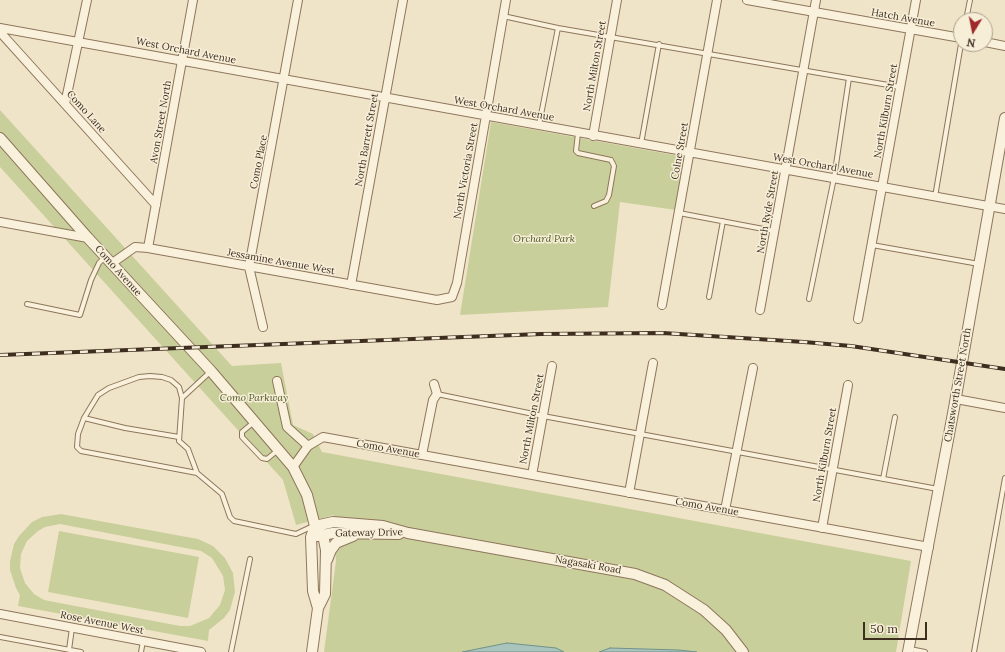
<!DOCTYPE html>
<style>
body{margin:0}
#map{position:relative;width:1005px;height:652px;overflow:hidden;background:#f0e4c8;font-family:Lora,serif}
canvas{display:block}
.north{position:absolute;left:953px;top:12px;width:40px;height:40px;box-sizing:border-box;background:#f7eed8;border:1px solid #ada18e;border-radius:50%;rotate:190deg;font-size:11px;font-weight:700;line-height:16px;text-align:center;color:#3d2e20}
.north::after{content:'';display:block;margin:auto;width:14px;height:18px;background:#9e2a2b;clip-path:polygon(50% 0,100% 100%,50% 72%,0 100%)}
.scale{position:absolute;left:863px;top:622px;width:64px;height:18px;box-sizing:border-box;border:2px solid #3d2e20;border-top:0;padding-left:5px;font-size:12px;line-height:14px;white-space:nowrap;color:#3d2e20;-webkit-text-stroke:3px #f7eed8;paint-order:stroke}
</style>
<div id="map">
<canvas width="1005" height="652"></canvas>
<div class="north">N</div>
<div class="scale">50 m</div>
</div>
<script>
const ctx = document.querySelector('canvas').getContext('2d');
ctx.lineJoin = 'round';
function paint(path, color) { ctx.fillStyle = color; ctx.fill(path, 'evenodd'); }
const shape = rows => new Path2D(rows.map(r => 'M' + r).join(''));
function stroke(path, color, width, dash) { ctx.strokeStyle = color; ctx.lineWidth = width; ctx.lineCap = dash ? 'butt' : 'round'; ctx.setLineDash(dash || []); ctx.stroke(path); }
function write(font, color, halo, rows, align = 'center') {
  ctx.font = font + ' Lora,serif'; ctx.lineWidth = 3; ctx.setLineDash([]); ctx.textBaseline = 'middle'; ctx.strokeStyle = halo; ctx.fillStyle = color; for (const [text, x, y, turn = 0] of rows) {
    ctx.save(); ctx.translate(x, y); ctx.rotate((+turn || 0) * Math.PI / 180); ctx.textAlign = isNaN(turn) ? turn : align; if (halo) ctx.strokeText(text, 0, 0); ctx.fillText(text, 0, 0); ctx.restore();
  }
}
const green = shape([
 [0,110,232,366,281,363,293,425,313,434,322,452,911,561,896,652,324,652,336,561,334,515,296,525,283,480,0,167],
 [491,122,685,157,676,210,620,202,608,307,460,315],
 [61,514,198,539,213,546,225,558,233,573,235,592,230,610,224,618,209,630,208,641,18,606,20,595,16,588,10,570,10,561,14,544,19,536,32,522,42,517],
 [60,524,201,551,212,558,223,576,225,590,220,605,209,618,190,626,180,626,44,600,34,594,25,583,20,568,21,554,27,541,38,531,45,527],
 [59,531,199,557,188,618,48,592]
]);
const water = shape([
 [507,643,556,648,564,652,462,652,507,643],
 [610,648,679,650,697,652,599,652,610,648]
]);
const service = shape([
 [503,16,558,28,900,87],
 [966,20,970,0],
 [539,125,558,28],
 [578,133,576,151,578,153,611,160,614,166,609,195,606,201,594,206],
 [641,144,659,44],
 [935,197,961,44],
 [679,213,774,231],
 [872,245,979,264],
 [709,297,723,221],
 [809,299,834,178,849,78],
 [27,304,80,315,91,280,99,263,105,257],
 [437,394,543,416,938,489],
 [182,398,179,387,171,380,162,377,150,376,139,377,109,388,98,395,84,418,78,434,77,447,81,451,197,473,188,449,179,441,182,398,210,372],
 [84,418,125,428,179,437],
 [254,422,242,432,242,437,262,458,267,459,278,450],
 [197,473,222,494,230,517,234,521,296,534,313,526],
 [883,479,895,417],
 [0,637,81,652],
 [910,649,925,652],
 [69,650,72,628],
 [141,652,143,641],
 [231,652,250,559],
 [974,652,1005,478]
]);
const minor = shape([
 [747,0,961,38],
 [0,28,1005,209],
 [0,32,156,205],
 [985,42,1005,46],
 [65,104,87,0],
 [593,136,617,0],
 [0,222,88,238],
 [148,248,193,0],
 [111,264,135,247,148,248,437,300,452,297,457,283,506,0],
 [351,285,403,0],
 [662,305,717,0],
 [760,310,816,0],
 [858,319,916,0],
 [263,327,249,267,298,0],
 [277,381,287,427,308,446],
 [956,399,1005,408],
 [422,455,433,400,437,394,434,384],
 [293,467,308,446,323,437,929,547],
 [532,475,552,366],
 [629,493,653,363],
 [725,510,753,368],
 [822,528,848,385],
 [0,614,201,652]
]);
const tertiary = shape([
 [0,138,88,238,211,371,293,467,307,495,315,526,323,535,326,550,325,594,318,608],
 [315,526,333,522,383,526,408,533,635,574,665,585,704,610,726,630,743,652],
 [317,536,333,533,399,534],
 [327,560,331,550,336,543,353,536],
 [312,652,318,608,313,591,311,537,315,526],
 [908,652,954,408,1005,118]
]);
const rail = shape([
 [0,355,541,334,663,333,804,342,851,346,1005,369]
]);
const streetNames = [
 ["Hatch Avenue",903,18,10],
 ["West Orchard Avenue",186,51,11],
 ["North Milton Street",595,66,-80],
 ["West Orchard Avenue",504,109,10],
 ["North Kilburn Street",886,111,-80],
 ["Como Lane",86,112,48],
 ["Avon Street North",161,122,-80],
 ["North Barrett Street",367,140,-80],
 ["Colne Street",680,151,-80],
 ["Como Place",259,162,-79],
 ["West Orchard Avenue",823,166,10],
 ["North Victoria Street",466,171,-80],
 ["North Ryde Street",768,212,-80],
 ["Jessamine Avenue West",281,262,10],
 ["Como Avenue",118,271,48],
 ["Chatsworth Street North",958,385,-80],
 ["North Milton Street",532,419,-79],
 ["Como Avenue",388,449,10],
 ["North Kilburn Street",825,455,-80],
 ["Como Avenue",707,507,10],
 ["Gateway Drive",369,533,-1],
 ["Nagasaki Road",588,565,10],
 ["Rose Avenue West",102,623,11]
];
const parkNames = [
 ["Orchard Park",544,239],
 ["Como Parkway",254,398]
];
paint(green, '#c9cf9b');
paint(water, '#a9c4bc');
stroke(water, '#6f938a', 1);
stroke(service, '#8d765c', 6);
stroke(minor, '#8d765c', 10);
stroke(tertiary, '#8d765c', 12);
stroke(service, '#faf1dc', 4);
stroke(minor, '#faf1dc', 8);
stroke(tertiary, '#faf1dc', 10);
stroke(rail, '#3d2e20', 4);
stroke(rail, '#f7eed8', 2.5, [8]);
write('10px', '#3d2e20', '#f7eed8', streetNames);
write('italic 10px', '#4d5a26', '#f7eed8', parkNames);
</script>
